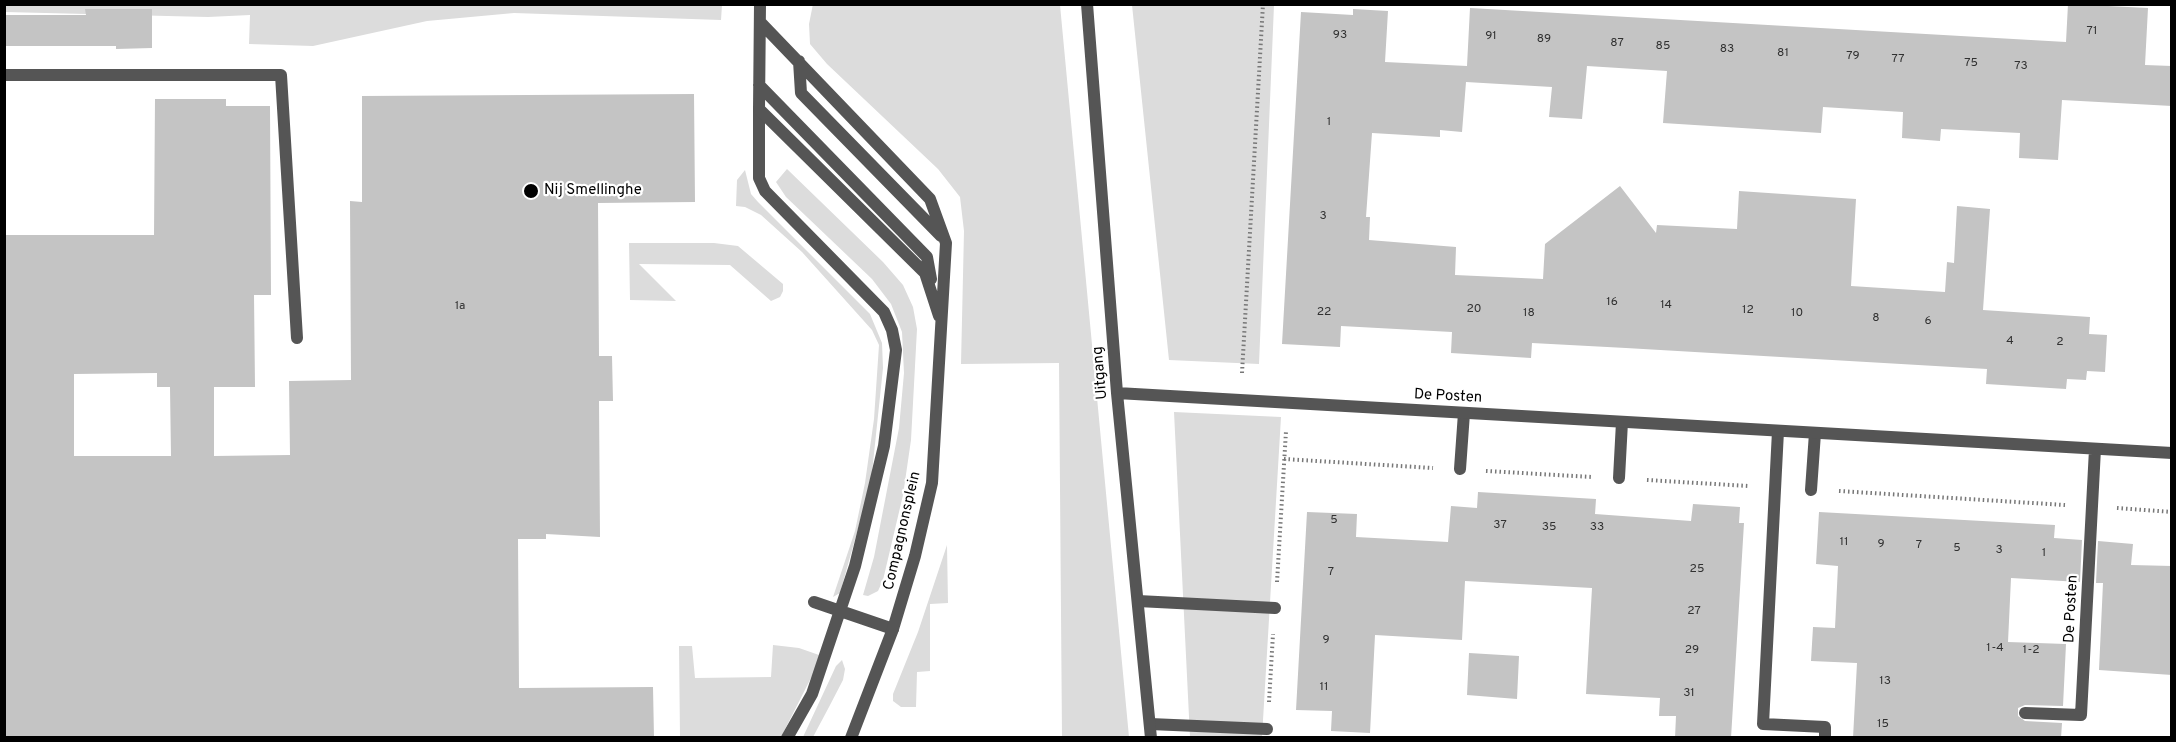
<!DOCTYPE html>
<style>
body{margin:0}
#map{position:relative;width:2176px;height:742px;overflow:hidden;background:#fff;font-family:Overpass,sans-serif}
canvas{display:block}
.frame{position:absolute;inset:0;border:6px solid #000;pointer-events:none}
</style>
<div id="map">
<canvas width="2176" height="742"></canvas>
<div class="frame"></div>
</div>
<script>
const ctx = document.querySelector('canvas').getContext('2d');
ctx.lineJoin = 'round';
function paint(path, color) { ctx.fillStyle = color; ctx.fill(path, 'evenodd'); }
const shape = rows => new Path2D(rows.map(r => 'M' + r).join(''));
function stroke(path, color, width, dash) { ctx.strokeStyle = color; ctx.lineWidth = width; ctx.lineCap = dash ? 'butt' : 'round'; ctx.setLineDash(dash || []); ctx.stroke(path); }
function write(font, color, halo, rows, align = 'center') {
  ctx.font = font + ' Overpass,sans-serif'; ctx.lineWidth = 4.5; ctx.setLineDash([]); ctx.textBaseline = 'middle'; ctx.strokeStyle = halo; ctx.fillStyle = color; for (const [text, x, y, turn = 0] of rows) {
    ctx.save(); ctx.translate(x, y); ctx.rotate((+turn || 0) * Math.PI / 180); ctx.textAlign = isNaN(turn) ? turn : align; if (halo) ctx.strokeText(text, 0, 0); ctx.fillText(text, 0, 0); ctx.restore();
  }
}
const green = shape([
 [5,4,722,5,721,20,514,13,427,21,313,46,249,44,250,15,208,17,5,12],
 [813,4,1060,5,1129,737,1062,737,1059,363,961,364,964,231,960,197,938,169,827,64,810,44,809,24],
 [1132,5,1274,5,1259,364,1169,360],
 [787,169,883,262,903,285,913,307,917,329,911,440,903,495,883,580,878,591,868,596,863,595,874,557,899,428,904,373,902,332,891,304,872,279,786,197,776,182],
 [745,170,751,194,758,202,870,314,882,343,883,368,871,482,840,593,833,597,855,531,865,483,874,419,879,345,872,330,802,252,761,215,745,207,736,206,737,180],
 [629,243,714,243,738,246,783,284,783,291,780,297,771,301,730,265,639,264,676,301,630,300],
 [1174,412,1281,417,1262,737,1190,737],
 [947,545,948,603,930,604,930,671,917,672,916,707,901,707,893,701,893,694,918,632],
 [773,645,799,648,819,655,814,672,781,737,680,737,679,646,692,646,695,678,771,677],
 [842,660,845,669,843,680,829,707,813,737,803,737,836,666]
]);
const building = shape([
 [2068,4,2148,8,2145,65,2172,66,2172,106,2062,100,2058,160,2019,158,2020,133,1941,129,1940,141,1902,138,1903,112,1823,107,1821,133,1663,123,1667,71,1587,66,1582,119,1549,117,1552,87,1466,82,1462,132,1440,130,1440,137,1372,133,1366,217,1370,217,1369,240,1456,247,1455,275,1543,279,1545,244,1620,186,1656,233,1657,225,1737,229,1739,191,1856,199,1851,286,1945,292,1947,262,1954,263,1957,206,1990,209,1983,310,2090,317,2089,334,2107,335,2105,372,2087,371,2086,380,2067,379,2066,389,1986,384,1987,369,1626,348,1532,343,1531,358,1451,353,1452,332,1341,326,1340,347,1282,344,1301,12,1353,15,1353,9,1388,11,1385,62,1467,66,1470,8,2066,42],
 [85,9,152,9,152,48,116,49,116,46,4,46,4,15,86,15],
 [694,94,695,202,598,203,599,356,612,356,613,401,599,401,600,537,546,534,546,539,518,539,519,688,653,687,654,738,4,738,4,235,154,235,155,99,226,99,226,106,270,106,271,295,254,295,255,387,214,387,214,456,290,455,289,381,351,380,350,201,362,202,362,96],
 [157,373,157,387,170,387,171,456,74,456,74,374],
 [1478,492,1596,499,1595,514,1691,521,1693,504,1740,507,1739,523,1744,523,1731,738,1675,738,1676,716,1659,716,1660,698,1586,694,1592,588,1465,581,1462,640,1375,635,1370,733,1331,731,1332,711,1296,710,1307,512,1357,514,1356,537,1448,542,1451,506,1477,508],
 [1819,512,2055,525,2054,538,2082,540,2080,582,2011,578,2008,642,2066,644,2063,706,2025,705,2018,708,2018,716,2025,721,2062,723,2061,738,1853,738,1857,663,1811,661,1813,627,1835,628,1838,566,1816,564],
 [2098,541,2133,544,2131,565,2172,566,2172,675,2099,670,2103,583,2096,583],
 [1469,653,1519,656,1517,699,1467,695]
]);
const path = shape([
 [1242,373,1263,4],
 [1284,459,1433,468],
 [1486,471,1592,477],
 [1647,480,1748,486],
 [1839,491,2065,505],
 [2117,508,2172,512],
 [1277,582,1286,431],
 [1269,702,1273,634]
]);
const service = shape([
 [4,75,281,75,297,338],
 [759,109,759,178,765,191,884,312,892,330,896,350,884,446,855,566,812,694,787,738],
 [1778,431,1763,724,1825,727,1825,738],
 [1460,469,1464,413],
 [1619,478,1622,422],
 [1811,490,1815,433],
 [1138,601,1275,608],
 [814,602,893,629],
 [1150,724,1267,729]
]);
const minor = shape([
 [760,4,759,109,925,273,939,316],
 [1087,4,1117,393,1151,738],
 [760,22,930,199,946,243,932,483,915,556,893,629,851,738],
 [799,61,801,93,941,236],
 [759,85,927,257,931,279],
 [1117,393,2172,453],
 [2025,713,2081,715,2095,449]
]);
const markers = [
 [531,191,8,"#000"]
];
const numberNames = [
 ["71",2092,32],
 ["93",1340,36],
 ["91",1491,37],
 ["89",1544,40],
 ["87",1617,44],
 ["85",1663,47],
 ["83",1727,50],
 ["81",1783,54],
 ["79",1853,57],
 ["77",1898,60],
 ["75",1971,64],
 ["73",2021,67],
 ["1",1329,123],
 ["3",1323,217],
 ["16",1612,303],
 ["14",1666,306],
 ["1a",460,307],
 ["20",1474,310],
 ["12",1748,311],
 ["22",1324,313],
 ["18",1529,314],
 ["10",1797,314],
 ["8",1876,319],
 ["6",1928,322],
 ["4",2010,342],
 ["2",2060,343],
 ["5",1334,521],
 ["37",1500,526],
 ["35",1549,528],
 ["33",1597,528],
 ["11",1844,543],
 ["9",1881,545],
 ["7",1919,546],
 ["5",1957,549],
 ["3",1999,551],
 ["1",2044,554],
 ["25",1697,570],
 ["7",1331,573],
 ["27",1694,612],
 ["9",1326,641],
 ["1-4",1995,649],
 ["29",1692,651],
 ["1-2",2031,651],
 ["13",1885,682],
 ["11",1324,688],
 ["31",1689,694],
 ["15",1883,725]
];
const poiNames = [
 ["Nij Smellinghe",544,191]
];
const streetNames = [
 ["Uitgang",1101,373,-95],
 ["De Posten",1448,397,3],
 ["Compagnonsplein",903,531,-77],
 ["De Posten",2072,609,-87]
];
paint(green, '#dcdcdc');
paint(building, '#c4c4c4');
stroke(path, '#777', 4, [1.5, 3]);
stroke(service, '#555', 12);
stroke(minor, '#555', 12);
for (const [x, y, r, color] of markers) { const dot = new Path2D(); dot.arc(x, y, r, 0, 2 * Math.PI); ctx.fillStyle = color; ctx.fill(dot); stroke(dot, '#fff', 2); }
write('12px', '#313131', null, numberNames);
write('15px', '#000', '#fff', poiNames, 'left');
write('15px', '#000', '#fff', streetNames);
</script>
